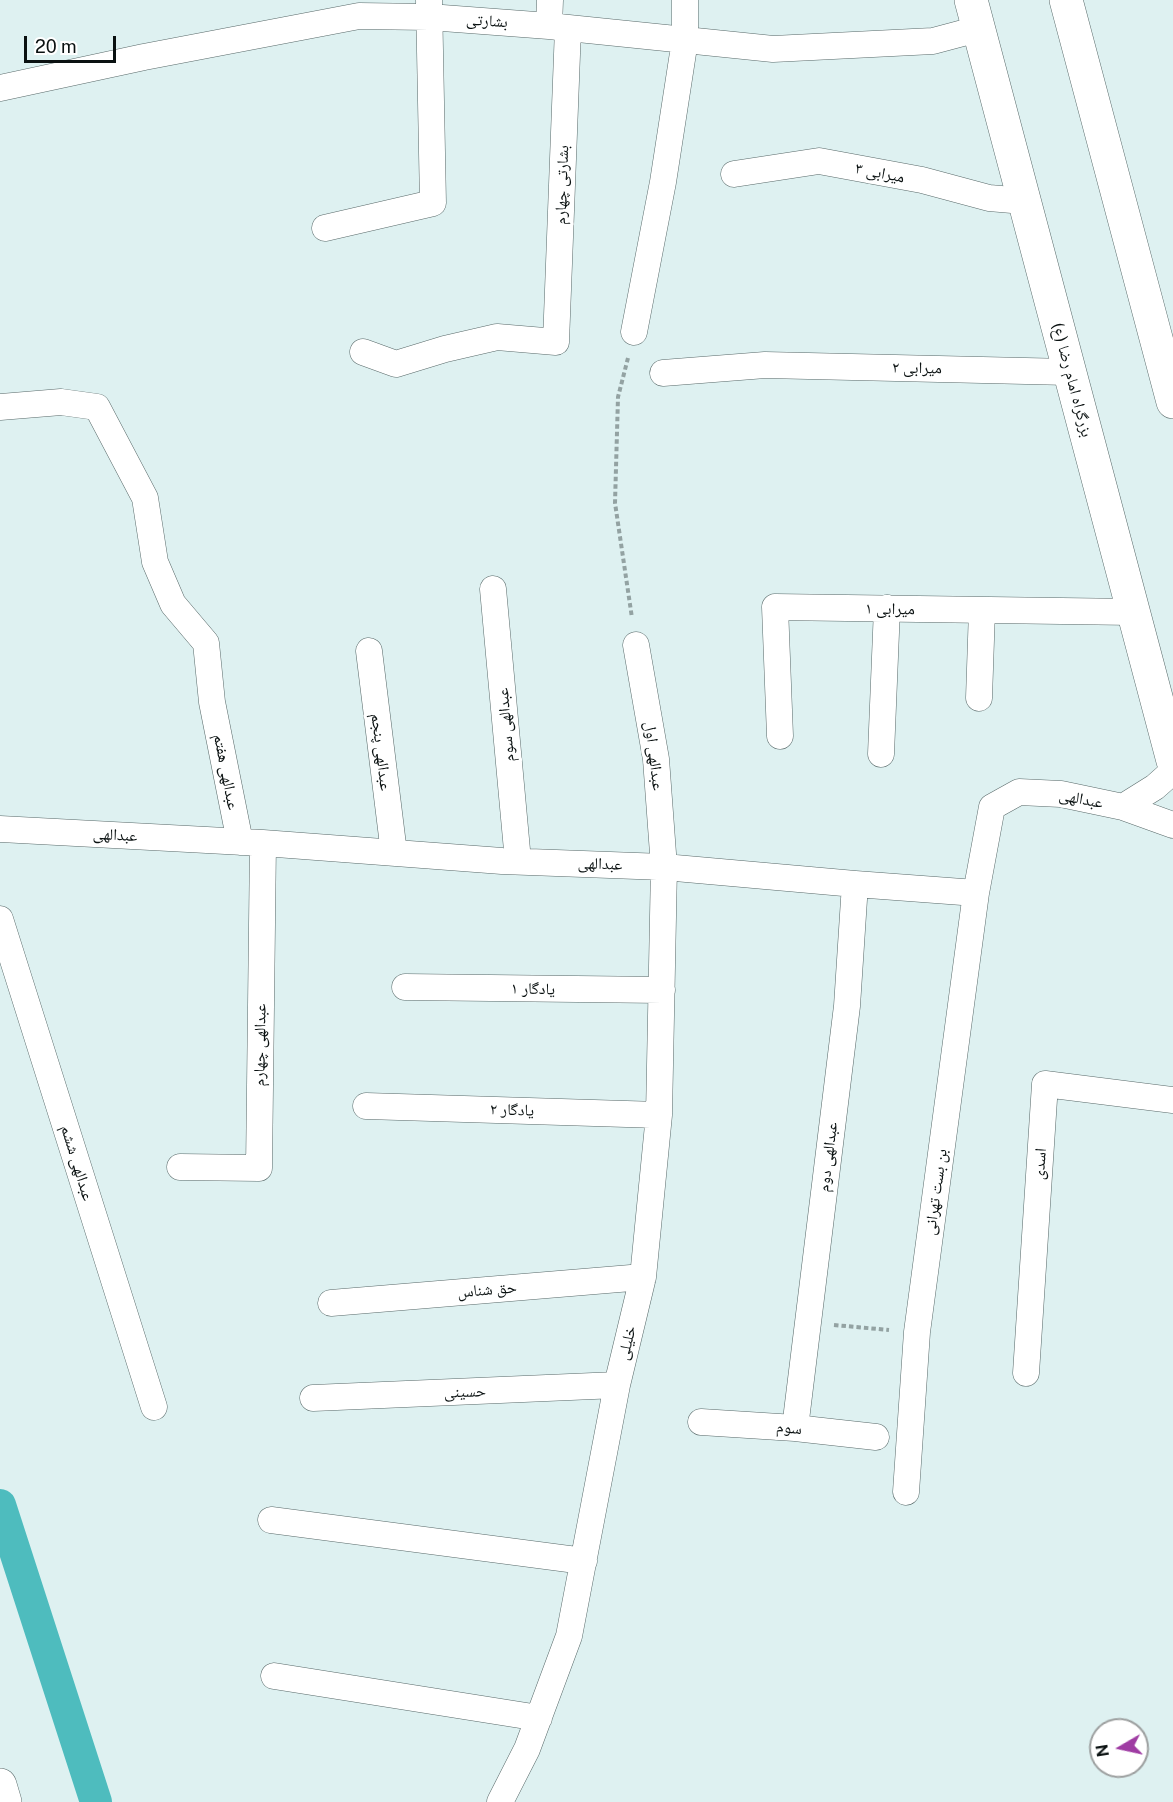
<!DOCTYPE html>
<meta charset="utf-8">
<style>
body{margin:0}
#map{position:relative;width:1173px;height:1802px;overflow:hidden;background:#def1f1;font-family:"Public Sans",sans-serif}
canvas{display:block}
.north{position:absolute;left:1089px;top:1718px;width:60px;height:60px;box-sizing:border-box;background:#fff;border:2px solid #9da0a0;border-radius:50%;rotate:261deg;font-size:16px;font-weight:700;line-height:24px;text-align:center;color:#0a1111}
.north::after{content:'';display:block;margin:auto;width:21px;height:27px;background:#9f3ca3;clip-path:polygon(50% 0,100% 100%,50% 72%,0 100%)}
.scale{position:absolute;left:24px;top:36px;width:92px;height:27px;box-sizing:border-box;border:3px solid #0a1111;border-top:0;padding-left:8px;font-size:18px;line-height:21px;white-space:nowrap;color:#0a1111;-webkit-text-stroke:4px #fff;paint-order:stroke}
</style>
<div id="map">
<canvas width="1173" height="1802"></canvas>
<div class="north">N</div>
<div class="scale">20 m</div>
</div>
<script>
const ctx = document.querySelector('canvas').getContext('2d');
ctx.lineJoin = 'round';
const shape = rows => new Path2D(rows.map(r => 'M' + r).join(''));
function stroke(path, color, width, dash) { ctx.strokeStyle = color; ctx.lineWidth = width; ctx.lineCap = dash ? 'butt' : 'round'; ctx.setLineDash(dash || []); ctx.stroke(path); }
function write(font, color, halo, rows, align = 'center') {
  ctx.font = font + ' "Public Sans","Noto Naskh Arabic",sans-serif'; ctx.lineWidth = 6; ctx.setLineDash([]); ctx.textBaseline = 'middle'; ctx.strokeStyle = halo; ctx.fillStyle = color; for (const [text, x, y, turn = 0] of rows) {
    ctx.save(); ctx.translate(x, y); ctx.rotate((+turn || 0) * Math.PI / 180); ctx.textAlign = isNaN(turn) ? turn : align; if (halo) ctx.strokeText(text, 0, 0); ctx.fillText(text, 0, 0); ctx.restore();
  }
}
const canal = shape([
 [0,1505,96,1802]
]);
const path = shape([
 [628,358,618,397,615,503,632,618],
 [834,1325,889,1330]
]);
const street = shape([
 [549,26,550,0],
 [0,88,144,57,359,16,429,17,549,26,773,49,933,41,978,29],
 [734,174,819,161,922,180,989,198,1024,201],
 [325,228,433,203,429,0],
 [634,332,663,182,685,40,685,0],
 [363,352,396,364,445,349,497,337,556,342,568,28],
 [663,373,765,365,1069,372],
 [0,407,61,402,97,407,145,498,155,562,173,604,206,643,212,702,240,842],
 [493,589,518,861],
 [369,651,394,853],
 [979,698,982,610],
 [780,736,775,607,1133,612],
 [881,754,887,608],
 [1123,807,1155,787,1173,771],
 [0,829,263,843,502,861,664,867,855,884,976,893],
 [0,919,154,1407],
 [405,987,662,990],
 [366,1106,659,1115],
 [180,1167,259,1168,263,843],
 [331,1303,643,1277],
 [1026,1373,1045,1084,1173,1100],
 [313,1398,617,1385],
 [701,1422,795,1428,876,1437],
 [795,1428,847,1006,855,884],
 [906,1492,917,1332,976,893,992,807,1019,792,1061,794,1123,807,1173,825],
 [271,1520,584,1561],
 [274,1676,539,1718],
 [500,1802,527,1749,569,1636,617,1385,643,1277,659,1115,664,867,656,759,636,645]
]);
const secondary = shape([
 [0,1785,5,1802]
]);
const highway = shape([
 [971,0,1173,761],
 [1066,0,1173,402]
]);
const streetNames = [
 ["بشارتی",487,21,4],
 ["میرابی ۳",880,173,11],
 ["بشارتی چهارم",562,185,-88],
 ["میرابی ۲",917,368,1],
 ["بزرگراه امام رضا (ع)",1072,380,75],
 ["میرابی ۱",890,609,1],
 ["عبدالهی سوم",506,725,-95],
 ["عبدالهی پنجم",381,752,83],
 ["عبدالهی اول",654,756,83],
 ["عبدالهی هفتم",226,772,79],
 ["عبدالهی",1081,799,11],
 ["عبدالهی",115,835,3],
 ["عبدالهی",600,864,2],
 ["یادگار ۱",533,989,1],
 ["عبدالهی چهارم",260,1045,-89],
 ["یادگار ۲",512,1110,2],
 ["عبدالهی دوم",828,1157,-83],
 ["عبدالهی ششم",77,1163,73],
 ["اسدی",1040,1164,-86],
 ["بن بست تهرانی",936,1192,-82],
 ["حق شناس",487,1290,-5],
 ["خلیلی",627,1343,-76],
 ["حسینی",465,1392,-2],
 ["سوم",789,1428,5]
];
stroke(canal, '#4ebcbe', 32);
stroke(street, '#586969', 27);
stroke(secondary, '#586969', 34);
stroke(highway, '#586969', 34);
stroke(path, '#93a2a2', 4, [4.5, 3]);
stroke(street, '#fff', 26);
stroke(secondary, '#fff', 33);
stroke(highway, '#fff', 33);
write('16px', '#0a1111', '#fff', streetNames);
</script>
